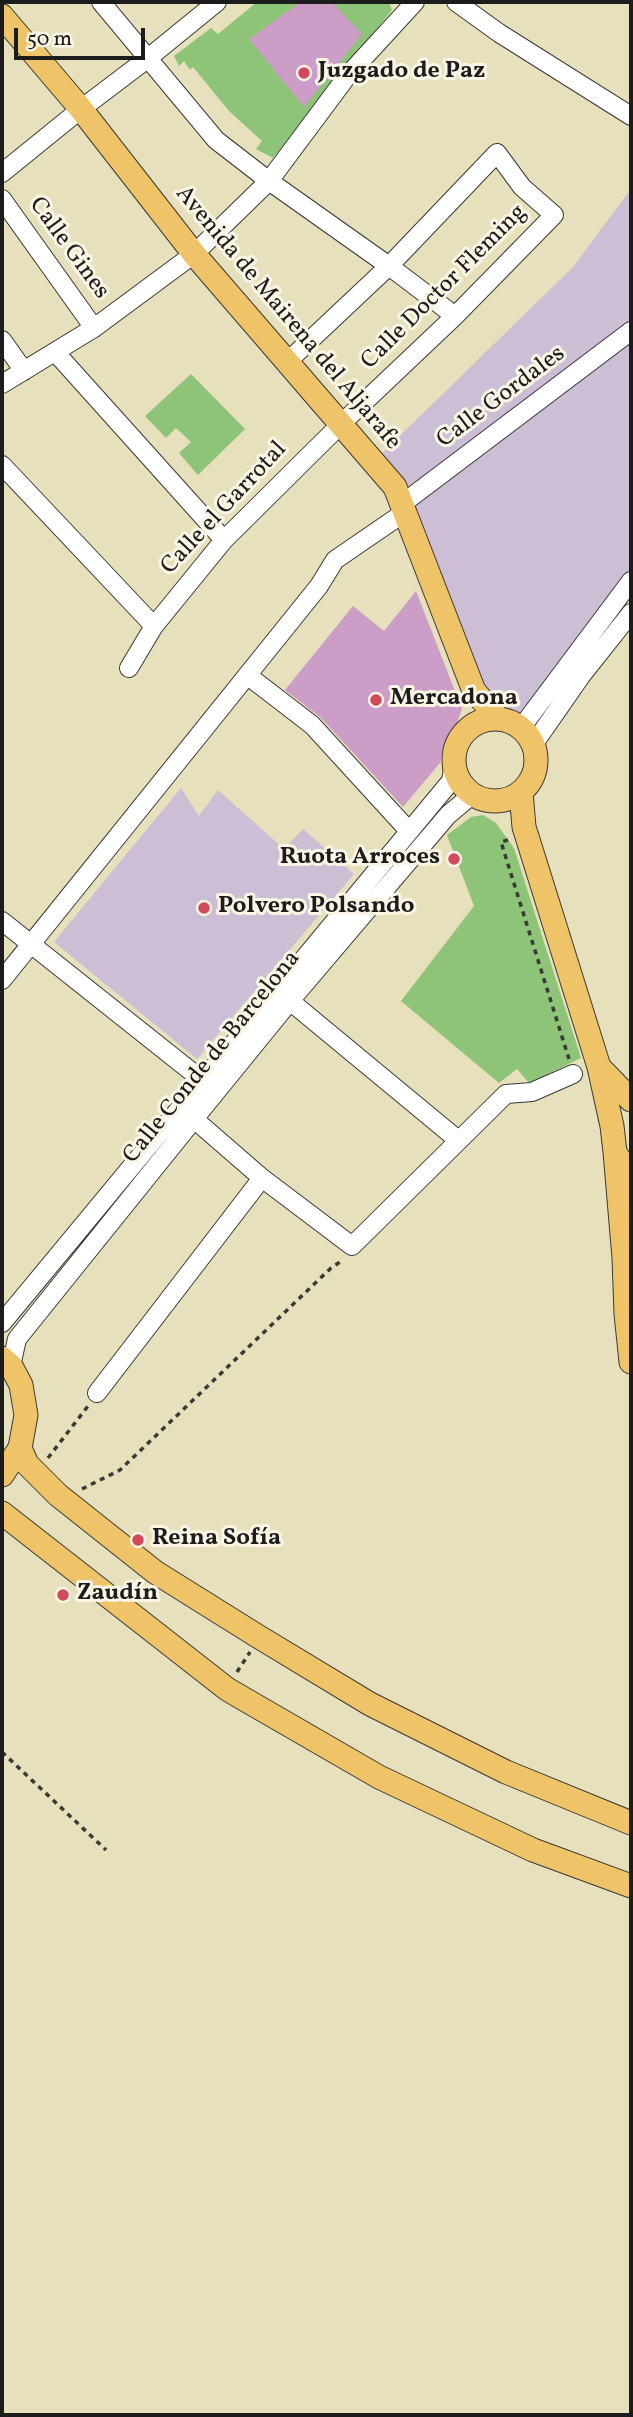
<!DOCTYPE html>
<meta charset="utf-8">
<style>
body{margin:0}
#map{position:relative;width:633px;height:2417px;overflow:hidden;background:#e6e0bc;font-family:Vollkorn,serif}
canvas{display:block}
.frame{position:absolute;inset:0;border:4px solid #1c1c1c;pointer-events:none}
.scale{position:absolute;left:14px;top:28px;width:131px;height:32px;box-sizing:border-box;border:4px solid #1c1c1c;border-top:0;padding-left:9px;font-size:21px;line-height:24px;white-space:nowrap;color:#1c1c1c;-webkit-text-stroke:5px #fcf5e5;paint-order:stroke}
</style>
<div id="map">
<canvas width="633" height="2417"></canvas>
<div class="frame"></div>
<div class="scale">50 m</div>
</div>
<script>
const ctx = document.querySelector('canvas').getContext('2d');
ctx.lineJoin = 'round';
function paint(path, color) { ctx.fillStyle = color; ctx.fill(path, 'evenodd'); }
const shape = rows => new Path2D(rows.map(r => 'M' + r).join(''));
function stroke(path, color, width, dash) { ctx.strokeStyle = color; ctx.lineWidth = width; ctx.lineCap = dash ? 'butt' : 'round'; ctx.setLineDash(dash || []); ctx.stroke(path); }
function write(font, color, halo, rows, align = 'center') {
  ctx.font = font + ' Vollkorn,serif'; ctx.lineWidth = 6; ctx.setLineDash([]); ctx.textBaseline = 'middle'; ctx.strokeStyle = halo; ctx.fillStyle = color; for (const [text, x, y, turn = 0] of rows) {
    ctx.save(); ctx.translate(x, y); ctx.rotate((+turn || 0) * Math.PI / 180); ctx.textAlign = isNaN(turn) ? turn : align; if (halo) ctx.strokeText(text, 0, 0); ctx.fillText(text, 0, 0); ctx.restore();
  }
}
const industrial = shape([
 [631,189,631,581,521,728,499,719,373,462,573,267],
 [181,788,199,816,218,790,284,849,303,829,354,874,197,1059,54,942]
]);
const green = shape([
 [257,2,389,2,392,10,273,158,256,149,262,141,229,111,193,67,190,70,184,61,179,66,174,56,211,28,218,34],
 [191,374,245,429,198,475,179,453,191,442,176,428,166,438,145,416],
 [483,815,496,823,514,848,581,1058,529,1083,517,1069,499,1083,401,1001,474,906,447,835,471,817]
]);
const building = shape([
 [301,2,332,2,362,34,304,107,249,39],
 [416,591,462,709,456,726,446,739,440,763,403,807,320,717,285,690,353,606,384,631]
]);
const path = shape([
 [508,840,501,842,569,1059],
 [48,1458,88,1406],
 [82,1489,120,1470,331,1268,343,1260],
 [237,1672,250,1652],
 [2,1752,106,1850]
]);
const minor = shape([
 [101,2,216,140,269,181,389,266,455,316],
 [456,2,499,33,631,116],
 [2,173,81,109,147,59,217,2],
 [2,199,94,328],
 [2,340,24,371],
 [56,353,224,540],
 [2,384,94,328,194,254,269,181,348,75,415,2],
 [2,465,154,626],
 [402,504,631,331],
 [129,668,154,626,224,540,341,424,455,316,554,215,522,187,497,153,389,266,286,363],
 [247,675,312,725,409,831],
 [521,728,631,581],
 [533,745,581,676,631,613],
 [2,921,202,1080],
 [2,980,319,586,335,560,405,512],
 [290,1001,458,1140],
 [194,1119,262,1178,352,1246,506,1094,532,1092,573,1074],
 [2,1323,451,781,454,764],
 [11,1366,17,1339,194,1119,290,1001,448,815,473,794],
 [97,1393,262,1178]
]);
const major = shape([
 [2,16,81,109,194,254,395,487,474,691,499,719],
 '454 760a41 41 0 1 1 82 0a41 41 0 1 1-82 0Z',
 [521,792,524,827,599,1067,612,1126,615,1152,626,1170,631,1170],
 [599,1067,631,1100],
 [615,1152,624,1258,626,1314,631,1362],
 [2,1358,11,1366,21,1385,26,1415,20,1448,2,1475],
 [20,1448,27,1464,58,1495,155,1572,259,1637,370,1704,506,1772,631,1823],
 [2,1513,227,1689,244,1699,379,1777,533,1850,631,1886]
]);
const markers = [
 [304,73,7,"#d1495b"],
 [376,700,7,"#d1495b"],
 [454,859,7,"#d1495b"],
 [204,908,7,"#d1495b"],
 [138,1540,7,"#d1495b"],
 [63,1595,7,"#d1495b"]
];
const poiNames = [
 ["Juzgado de Paz",318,73],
 ["Mercadona",390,700],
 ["Ruota Arroces",440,859,"right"],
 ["Polvero Polsando",218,908],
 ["Reina Sofía",152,1540],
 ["Zaudín",77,1595]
];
const streetNames = [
 ["Calle Gines",68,249,54],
 ["Calle Doctor Fleming",445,288,-45],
 ["Avenida de Mairena del Aljarafe",287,319,50],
 ["Calle Gordales",502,398,-37],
 ["Calle el Garrotal",225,509,-47],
 ["Calle Conde de Barcelona",213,1058,-51]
];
paint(industrial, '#ccbed4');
paint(green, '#8dc477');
paint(building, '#cc9dc6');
stroke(minor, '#3a3934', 20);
stroke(major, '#3a3934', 25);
stroke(path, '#3a3934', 3.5, [5, 5]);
stroke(minor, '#fff', 18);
stroke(major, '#efc469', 23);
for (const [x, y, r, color] of markers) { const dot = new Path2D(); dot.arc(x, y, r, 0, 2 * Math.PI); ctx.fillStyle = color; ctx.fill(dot); stroke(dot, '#fcf5e5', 2.5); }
write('bold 24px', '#1c1c1c', '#fcf5e5', poiNames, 'left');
write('24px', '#1c1c1c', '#fcf5e5', streetNames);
</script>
